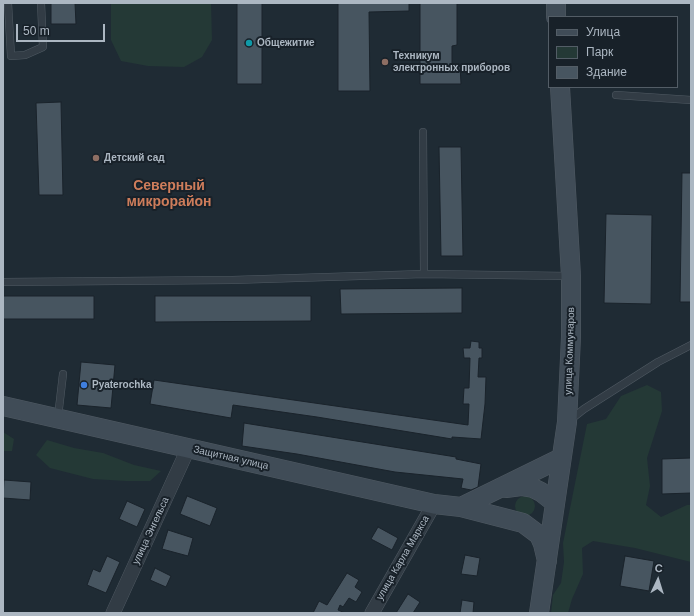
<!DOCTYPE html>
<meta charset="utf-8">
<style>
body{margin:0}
#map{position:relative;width:694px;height:616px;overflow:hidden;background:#1f2b34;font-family:Arial,sans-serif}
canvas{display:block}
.frame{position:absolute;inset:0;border:4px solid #acb7c2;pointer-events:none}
.legend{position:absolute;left:548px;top:16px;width:130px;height:72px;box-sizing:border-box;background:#182129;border:1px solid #535d66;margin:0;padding:5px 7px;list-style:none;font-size:12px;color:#acb7c2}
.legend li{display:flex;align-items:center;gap:8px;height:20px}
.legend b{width:20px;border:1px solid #535d66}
.north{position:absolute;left:638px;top:560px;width:40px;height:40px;-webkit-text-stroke:3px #182129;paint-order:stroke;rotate:4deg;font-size:11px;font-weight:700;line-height:16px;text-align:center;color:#acb7c2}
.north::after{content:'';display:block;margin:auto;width:14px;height:18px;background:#acb7c2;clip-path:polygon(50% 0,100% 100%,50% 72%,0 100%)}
.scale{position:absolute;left:16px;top:24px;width:89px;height:18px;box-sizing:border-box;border:2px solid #acb7c2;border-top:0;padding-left:5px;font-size:12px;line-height:14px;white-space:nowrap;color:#acb7c2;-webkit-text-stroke:3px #182129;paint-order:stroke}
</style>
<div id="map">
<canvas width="694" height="616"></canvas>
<div class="frame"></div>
<ul class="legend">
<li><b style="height:5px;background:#404c57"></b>Улица</li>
<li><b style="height:11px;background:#243936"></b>Парк</li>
<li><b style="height:11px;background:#475560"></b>Здание</li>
</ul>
<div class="north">С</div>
<div class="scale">50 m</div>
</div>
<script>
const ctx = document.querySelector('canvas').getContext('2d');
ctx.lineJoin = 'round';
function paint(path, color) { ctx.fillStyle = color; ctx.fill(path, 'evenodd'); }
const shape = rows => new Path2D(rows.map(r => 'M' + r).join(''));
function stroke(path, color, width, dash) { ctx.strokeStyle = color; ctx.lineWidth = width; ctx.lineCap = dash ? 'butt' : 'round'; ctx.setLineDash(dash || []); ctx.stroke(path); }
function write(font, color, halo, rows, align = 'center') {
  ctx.font = font + ' Arial,sans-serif'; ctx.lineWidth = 4; ctx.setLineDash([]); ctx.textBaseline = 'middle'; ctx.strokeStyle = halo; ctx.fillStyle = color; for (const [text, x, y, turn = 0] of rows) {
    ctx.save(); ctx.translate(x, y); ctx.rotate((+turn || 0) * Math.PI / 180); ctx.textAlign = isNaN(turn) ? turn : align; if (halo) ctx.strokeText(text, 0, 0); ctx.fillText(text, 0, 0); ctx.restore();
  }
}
const green = shape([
 [111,3,211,3,212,40,202,57,184,67,148,66,121,61,111,40],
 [647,385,661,392,662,411,647,458,650,486,646,505,661,517,687,505,691,505,691,562,635,548,593,541,582,548,583,574,572,599,568,613,551,613,553,595,561,583,564,562,563,543,587,424,606,419,621,396],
 [3,432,14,439,12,451,3,451],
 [47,440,74,448,103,453,134,465,161,471,150,481,126,481,93,479,50,468,36,455],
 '515 506a10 10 0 1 1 20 0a10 10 0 1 1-20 0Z'
]);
const building = shape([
 [51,3,75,3,76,24,51,24,51,3],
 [237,3,262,3,262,84,237,84,237,3],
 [338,3,409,3,409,11,369,12,370,91,338,91,338,3],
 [420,3,457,3,457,45,452,46,452,66,460,66,461,84,420,84,420,3],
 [61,102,63,195,39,195,36,103,61,102],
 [439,147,461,147,463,256,441,256,439,147],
 [682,173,691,173,691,302,680,302,682,173],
 [606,214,652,215,651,304,604,303,606,214],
 [462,288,462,313,341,314,340,289,462,288],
 [3,296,94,296,94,319,3,319,3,296],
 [155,296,311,296,311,321,155,322,155,296],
 [471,341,479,342,479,348,482,348,482,358,479,358,478,377,486,377,485,404,481,439,452,437,452,439,317,417,233,405,231,418,150,404,154,380,468,425,469,404,463,404,464,388,469,388,470,358,464,358,463,348,470,348,471,341],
 [81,362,115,365,111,408,77,405,81,362],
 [244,423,456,457,456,459,481,464,478,487,471,490,461,488,463,479,395,472,297,454,242,446,244,423],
 [691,458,691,493,662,494,662,459,691,458],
 [4,480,31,482,30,500,3,498,4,480],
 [187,496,217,508,210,526,180,514,187,496],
 [127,501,145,509,137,527,119,519,127,501],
 [378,527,398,538,392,550,371,539,378,527],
 [168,530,193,538,188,556,162,549,168,530],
 [465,555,480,558,477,576,461,574,465,555],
 [107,556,120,562,106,593,87,585,93,569,100,572,107,556],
 [625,556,654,561,649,591,620,586,625,556],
 [155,568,171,576,166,587,150,580,155,568],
 [347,573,359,580,355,587,362,592,356,602,349,598,343,607,340,605,338,610,345,613,313,613,319,601,327,605,347,573],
 [408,594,420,602,413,613,396,613,408,594],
 [462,600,474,602,473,613,460,613,462,600]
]);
const lane = shape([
 [8,3,11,56,25,55,43,47,41,3],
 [616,95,691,100],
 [423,132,424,274],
 [3,282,232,280,424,274,571,276],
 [58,417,63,374],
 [570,420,584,409,658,362,691,345]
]);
const street = shape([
 [113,613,188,449],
 [372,613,434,504]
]);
const secondary = shape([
 [556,3,556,17],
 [3,406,434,504,461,507,523,523,539,535,543,544,547,561],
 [506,488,521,486,533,488,541,492,555,503],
 [461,507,561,458],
 [539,613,567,422,571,337,571,276,560,87]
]);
const markers = [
 [249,43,4,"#0f9aa8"],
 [385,62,4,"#8d6e63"],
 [96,158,4,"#8d6e63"],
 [84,385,4,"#3f7fe0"]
];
const poiNames = [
 ["Общежитие",257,43],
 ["Техникум",393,56],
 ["электронных приборов",393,68],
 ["Детский сад",104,158],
 ["Pyaterochka",92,385]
];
const streetNames = [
 ["улица Коммунаров",570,351,-88],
 ["Защитная улица",231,458,13],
 ["улица Энгельса",151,531,-65],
 ["улица Карла Маркса",403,558,-60]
];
const districtNames = [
 ["Северный",169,186],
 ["микрорайон",169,202]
];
paint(green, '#243936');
paint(building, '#475560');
stroke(building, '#1a232b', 1);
stroke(lane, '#505a63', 8);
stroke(street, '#505a63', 15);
stroke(secondary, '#505a63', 20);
stroke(lane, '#323c45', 7);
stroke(street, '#323c45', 14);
stroke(secondary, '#404c57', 19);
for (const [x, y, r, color] of markers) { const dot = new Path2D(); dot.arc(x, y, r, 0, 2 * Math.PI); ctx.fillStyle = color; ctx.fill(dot); stroke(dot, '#182129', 1.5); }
write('bold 10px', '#acb7c2', '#182129', poiNames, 'left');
write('10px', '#acb7c2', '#182129', streetNames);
write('bold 14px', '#ce7d5b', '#182129', districtNames);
</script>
